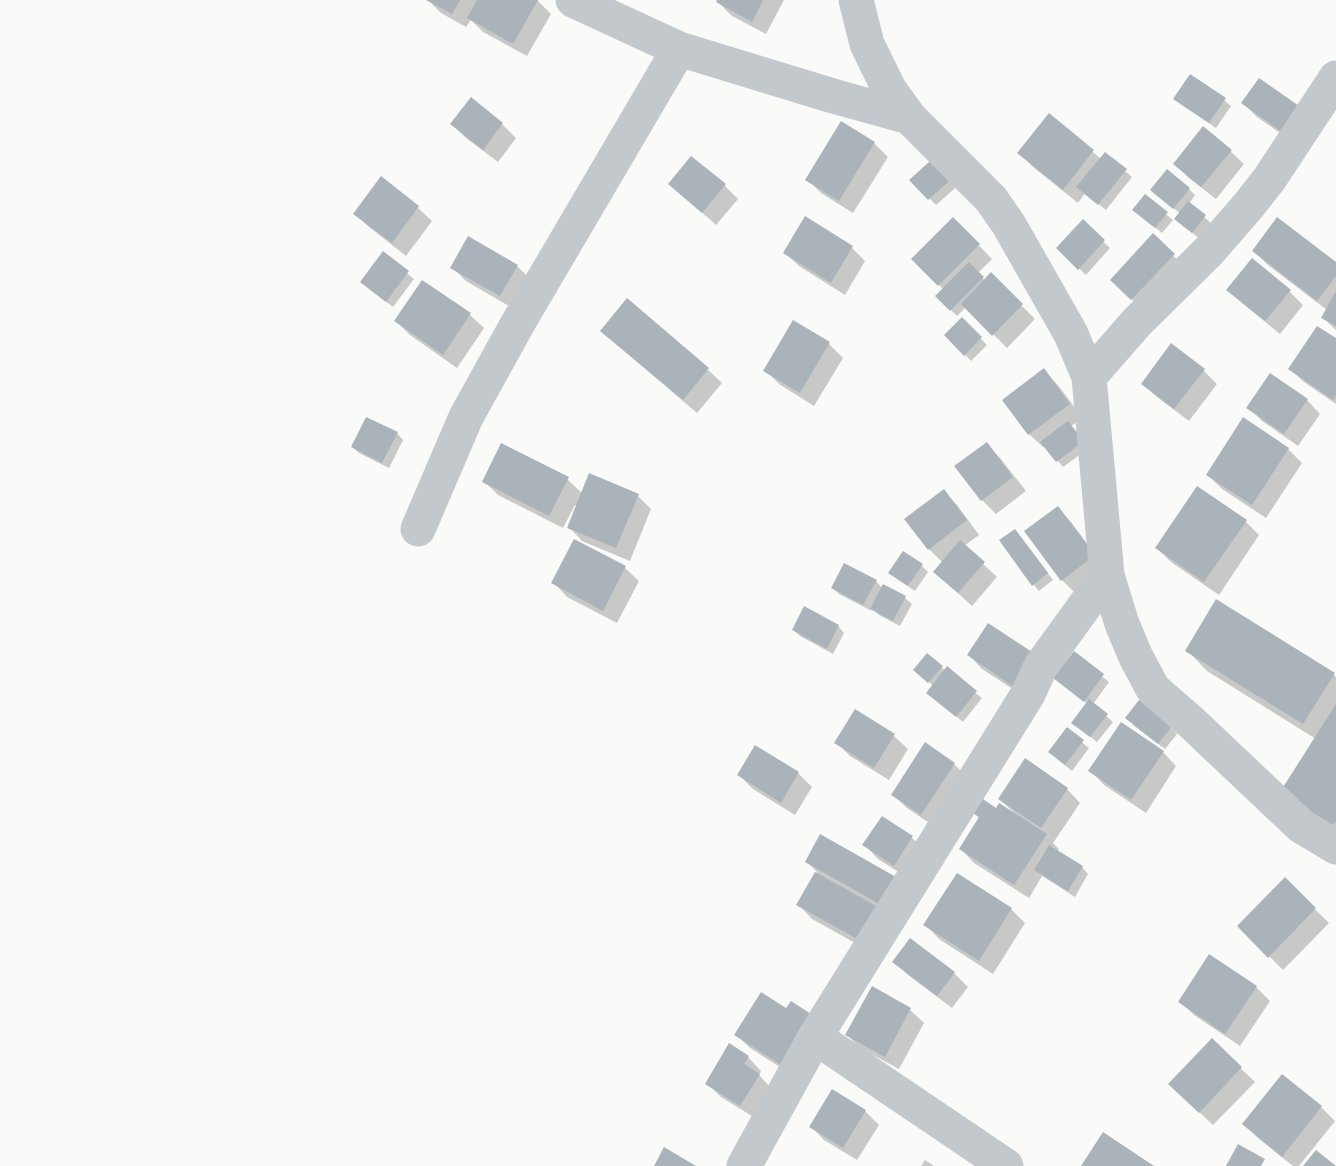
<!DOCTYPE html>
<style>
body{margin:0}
canvas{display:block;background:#fafaf8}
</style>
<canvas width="1336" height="1166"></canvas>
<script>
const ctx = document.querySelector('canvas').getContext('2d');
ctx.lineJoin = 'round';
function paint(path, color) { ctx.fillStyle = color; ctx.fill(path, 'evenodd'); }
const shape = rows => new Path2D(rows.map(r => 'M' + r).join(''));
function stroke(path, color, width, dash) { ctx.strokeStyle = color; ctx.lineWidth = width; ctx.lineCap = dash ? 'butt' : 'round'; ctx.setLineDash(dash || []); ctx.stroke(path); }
const shadow = shape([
 [428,0,537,0,551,14,527,56,483,32,471,20,466,27,441,13],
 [719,0,784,0,766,34,732,16,718,2],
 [1259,81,1296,144,1257,117,1243,103],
 [1176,99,1224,100,1231,106,1216,128,1182,105],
 [471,100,502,124,516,138,498,162,466,138,452,124],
 [1050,116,1101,159,1125,171,1132,177,1106,210,1085,193,1078,203,1033,167,1020,153],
 [874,143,888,157,853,213,821,193,808,180],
 [1230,151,1244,164,1216,199,1189,178,1175,164],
 [381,179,418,208,432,221,406,256,369,227,355,214],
 [912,180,962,182,936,205],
 [670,184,724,185,738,199,716,225],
 [1189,189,1195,195,1189,204,1211,223,1199,238,1183,226,1181,214,1159,197],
 [1145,197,1173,220,1162,233,1141,216],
 [953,219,992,259,978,273,985,281,991,275,1035,319,1007,348,966,307,957,316,937,296,944,290,914,259],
 [1083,222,1110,248,1086,275,1058,248],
 [1153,236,1187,269,1146,313,1112,280],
 [851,247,865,261,845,295,799,266,785,253],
 [1254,251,1336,264,1336,330,1323,318,1327,310,1268,265],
 [383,254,414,279,393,307,368,288],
 [517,266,531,280,514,309,466,281,452,267],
 [423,282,470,315,484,328,457,368,410,335,396,321],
 [1229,290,1289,291,1303,305,1280,334,1242,303],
 [627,301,708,370,722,383,697,413,616,344],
 [962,319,987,345,971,361,946,335],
 [794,322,829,344,843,358,814,406,779,384,765,370],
 [1336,340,1336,404,1304,382,1290,369],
 [1203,370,1217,384,1189,421,1157,397,1144,384],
 [1044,371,1057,384,1083,418,1071,426,1089,448,1063,467,1046,446,1043,447,1029,434],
 [1307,400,1320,414,1298,446,1262,421,1249,407],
 [397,433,403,440,389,468,359,453,353,447],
 [986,444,1000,458,1026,491,996,514,982,500],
 [1288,449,1302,463,1266,518,1222,489,1208,475],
 [567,479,583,494,638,496,651,509,630,561,582,541,569,527,577,506,575,505,563,528,498,495,484,481],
 [943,491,957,505,979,535,964,546,997,577,972,606,949,585,943,563,929,549],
 [1058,508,1071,522,1107,570,1076,594,1062,580],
 [1245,521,1259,535,1219,595,1171,562,1157,548],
 [1021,537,1053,580,1039,591,1033,584],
 [921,565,928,572,915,591,897,579,891,573],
 [625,568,639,581,617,623,567,597,554,583],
 [876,581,883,589,905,598,912,604,900,626,879,615,872,608,870,610,839,594,833,588],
 [989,625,1028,699,982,669,969,655],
 [838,626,844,633,833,654,800,636,794,630],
 [1187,650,1333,674,1336,677,1336,834,1303,812,1316,739,1207,671],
 [1074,654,1109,682,1093,704,1113,722,1097,742,1080,729,1088,704,1062,684],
 [941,667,982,698,963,722,935,699,933,686,922,676],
 [855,711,894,736,908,749,889,780,850,756,836,742],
 [1133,725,1170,727,1177,734,1165,749],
 [1067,730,1089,748,1072,771,1056,758],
 [1163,752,1176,766,1146,813,1104,785,1091,771],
 [954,764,968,778,935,827,907,808,893,794],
 [798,773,812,787,795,815,753,789,739,775],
 [1067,789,1080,803,1053,843,1059,849,1057,852,1082,867,1088,874,1075,897,1042,876,1029,898,974,863,961,849,980,819,972,811,997,810,1014,813,1000,799],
 [821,837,896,917,875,954,812,919,799,905,817,872,807,862],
 [912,838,926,851,908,878,878,859,865,845],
 [1285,880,1329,923,1283,970,1239,926],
 [1011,909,1025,923,993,974,939,939,926,925],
 [1210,956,1256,987,1270,1001,1240,1046,1194,1015,1180,1001],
 [895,962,954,973,968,987,952,1008,908,975],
 [872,989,910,1010,924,1023,899,1069,860,1048,847,1035],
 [787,1011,797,1078,750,1048,736,1034],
 [1212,1041,1255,1082,1213,1125,1184,1098],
 [748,1057,761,1071,759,1075,772,1089,755,1118,721,1097,707,1083],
 [1321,1107,1335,1121,1299,1166,1293,1166,1258,1138,1245,1124],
 [865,1111,879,1125,857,1160,824,1140,811,1126],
 [925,1160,934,1166,921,1166]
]);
const building = shape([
 [426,0,460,0,452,14],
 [477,0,538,0,513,44,467,18],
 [717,0,763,0,752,22,716,2],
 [1190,74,1226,98,1209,123,1173,99],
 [1259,78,1299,106,1282,132,1241,103],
 [471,97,503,123,483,150,450,124],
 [1049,113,1094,150,1063,190,1017,153],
 [841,121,875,142,839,201,805,180],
 [1203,126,1232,150,1201,187,1173,164],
 [1105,152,1127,169,1098,205,1076,187],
 [939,153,957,174,928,200,909,180],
 [691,156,726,184,702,213,668,184],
 [1167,169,1190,188,1173,209,1150,190],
 [381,176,419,206,392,243,353,214],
 [1145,194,1168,212,1155,228,1132,210],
 [1188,201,1206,215,1192,233,1174,219],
 [805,216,853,246,831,283,783,253],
 [953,217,980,244,938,286,911,259],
 [1277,217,1336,262,1336,276,1317,301,1252,251],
 [1083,219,1105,240,1078,270,1056,248],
 [1153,233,1175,254,1131,300,1110,280],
 [468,236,518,265,500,296,450,268],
 [383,251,409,271,386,302,360,282],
 [1252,258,1291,290,1265,321,1226,290],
 [969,262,984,277,950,311,935,296],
 [991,272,1023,304,992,336,961,304],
 [422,280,471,313,443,355,394,321],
 [1336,291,1336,326,1321,318],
 [627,298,709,368,683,400,600,331],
 [962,317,982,337,964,356,944,335],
 [793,320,830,342,800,393,763,371],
 [1317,326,1336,338,1336,395,1333,400,1288,369],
 [1171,343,1205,369,1174,409,1141,384],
 [1044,368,1070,404,1028,435,1002,400],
 [1270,373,1308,399,1284,434,1246,408],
 [366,417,398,432,382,463,351,447],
 [1243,417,1289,448,1252,505,1206,475],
 [1068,421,1084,441,1056,462,1040,442],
 [987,442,1013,477,981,501,954,466],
 [501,443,569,477,549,516,482,482],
 [589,473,639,494,616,548,567,528],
 [1197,486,1247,520,1204,582,1155,548],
 [944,489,967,520,928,550,904,519],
 [1058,506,1095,555,1061,581,1024,531],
 [1015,529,1048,573,1032,586,999,540],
 [574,539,626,566,603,611,551,583],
 [960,540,985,562,958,593,933,572],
 [903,551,923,564,908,586,888,573],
 [844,563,877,580,863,605,831,588],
 [883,584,906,596,893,621,870,609],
 [1216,599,1335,673,1303,724,1185,651],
 [804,606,839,625,827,649,792,630],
 [988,623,1035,654,1014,687,967,655],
 [1074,651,1104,674,1084,702,1053,678],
 [927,653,943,666,928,683,913,670],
 [947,666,977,691,956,717,926,693],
 [1089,699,1108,714,1090,737,1071,723],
 [1139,700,1172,726,1158,744,1125,718],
 [1336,704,1336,821,1333,826,1280,792],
 [855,709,895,734,874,768,834,743],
 [1121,722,1164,751,1131,800,1088,771],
 [1067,727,1084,740,1065,765,1048,752],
 [925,742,955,763,921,815,891,795],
 [755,745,799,772,781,803,737,775],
 [1025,758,1068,788,1041,828,998,799],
 [980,797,996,808,999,803,1047,834,1014,885,959,849,979,817,970,811],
 [882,816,913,836,894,866,862,845],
 [820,834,896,877,881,905,805,862],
 [1049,845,1083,866,1068,891,1034,870],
 [815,872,880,908,861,941,796,905],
 [957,873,1012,908,979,961,923,925],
 [1285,877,1316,908,1268,958,1237,926],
 [910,938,955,972,937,996,892,962],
 [1209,954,1257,986,1225,1034,1178,1002],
 [872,986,911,1008,885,1057,845,1035],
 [761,992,786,1008,791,1001,814,1016,783,1066,734,1035],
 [1212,1038,1242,1067,1199,1113,1168,1084],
 [729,1043,749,1056,744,1064,760,1074,740,1106,705,1084],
 [1282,1074,1322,1106,1282,1157,1242,1124],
 [832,1089,866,1110,843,1148,809,1127],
 [1103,1132,1154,1166,1081,1166],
 [1238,1144,1265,1159,1261,1166,1226,1166],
 [664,1147,696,1166,654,1166],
 [1316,1150,1336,1166,1303,1166]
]);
const minor = shape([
 [573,0,679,49,833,96,909,117],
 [856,0,867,44,889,89,909,117,991,199,1009,225,1071,334,1089,377,1107,575,1122,624,1136,657,1153,689,1192,723,1301,826,1336,847],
 [1089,377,1137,322,1209,251,1249,205,1270,178,1336,78],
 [418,529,466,417,518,323,679,49],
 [815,1037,1006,1166],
 [744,1166,815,1037,1028,694,1041,666,1107,575]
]);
paint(shadow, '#0003');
paint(building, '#aab3b9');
stroke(minor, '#c3c8cc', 35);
</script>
